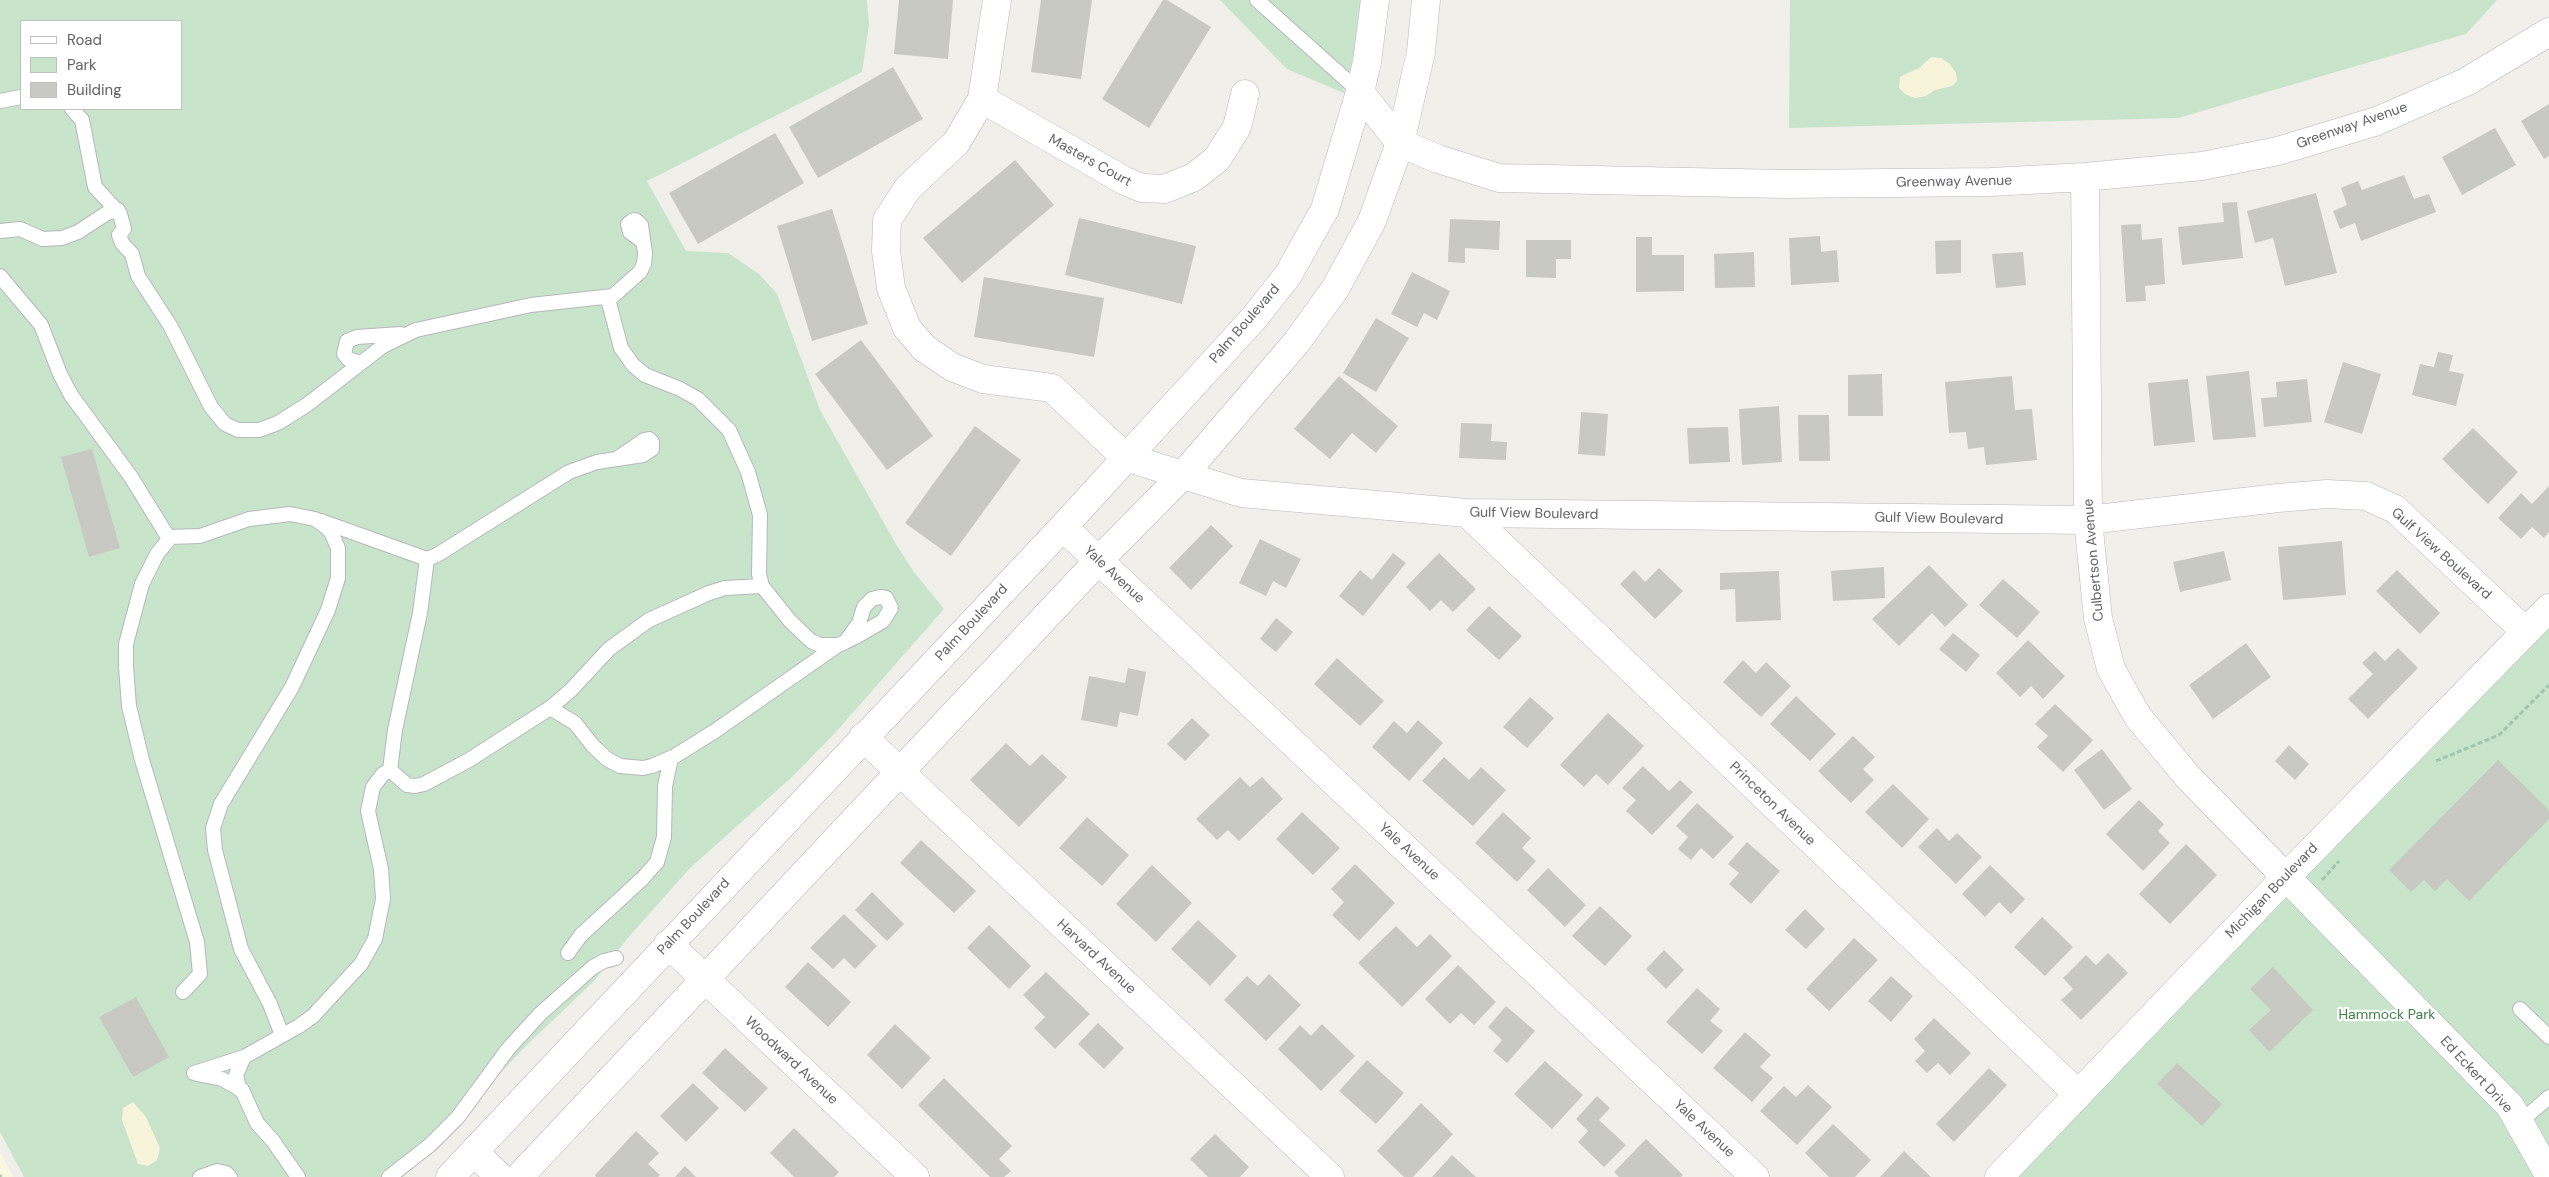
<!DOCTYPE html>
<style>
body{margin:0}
#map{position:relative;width:2549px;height:1177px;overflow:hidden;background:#f0efe9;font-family:"DM Sans",sans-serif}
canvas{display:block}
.legend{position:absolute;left:20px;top:20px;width:162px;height:90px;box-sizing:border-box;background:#fff;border:1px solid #bfc0c2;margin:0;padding:6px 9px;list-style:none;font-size:15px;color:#606267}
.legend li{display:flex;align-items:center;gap:10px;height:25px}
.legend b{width:25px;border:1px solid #bfc0c2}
</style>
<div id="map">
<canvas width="2549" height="1177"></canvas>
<ul class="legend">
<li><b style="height:6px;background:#fff"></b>Road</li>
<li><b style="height:14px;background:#c8e5cb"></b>Park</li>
<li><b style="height:14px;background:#c9c9c3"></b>Building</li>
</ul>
</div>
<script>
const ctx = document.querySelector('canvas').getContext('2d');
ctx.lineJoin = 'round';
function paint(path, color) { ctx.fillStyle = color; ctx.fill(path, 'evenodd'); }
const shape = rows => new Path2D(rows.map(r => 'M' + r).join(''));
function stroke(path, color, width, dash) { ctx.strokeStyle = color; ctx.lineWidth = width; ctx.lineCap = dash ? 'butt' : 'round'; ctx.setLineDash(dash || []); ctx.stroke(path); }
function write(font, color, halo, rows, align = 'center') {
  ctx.font = font + ' "DM Sans",sans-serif'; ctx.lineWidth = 4.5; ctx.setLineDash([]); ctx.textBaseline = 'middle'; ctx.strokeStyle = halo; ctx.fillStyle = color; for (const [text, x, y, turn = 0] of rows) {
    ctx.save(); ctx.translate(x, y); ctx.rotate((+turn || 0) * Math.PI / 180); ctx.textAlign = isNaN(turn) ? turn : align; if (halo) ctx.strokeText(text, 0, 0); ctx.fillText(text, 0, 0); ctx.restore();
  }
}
const commercial = shape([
 [0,1152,13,1177,0,1177]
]);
const green = shape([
 [0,0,867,0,869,25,862,72,647,181,686,251,728,253,759,274,777,294,820,410,897,546,914,572,944,609,835,733,793,776,689,869,627,939,594,981,523,1049,403,1177,24,1177,0,1132],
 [21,21,181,21,181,109,21,109],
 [1220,0,1362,0,1355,59,1349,85,1343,89,1346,94,1287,69],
 [1790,0,2497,0,2466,34,2178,118,1789,128],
 [2549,619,2549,1177,2004,1177]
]);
const sand = shape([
 [1931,57,1941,58,1949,63,1956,73,1957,81,1952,86,1935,90,1926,96,1915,98,1905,94,1899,88,1900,77,1919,68],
 [133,1102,146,1117,160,1148,157,1160,148,1166,138,1164,122,1120,123,1108]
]);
const building = shape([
 [899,0,953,0,948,59,894,54],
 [1041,0,1092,0,1081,79,1031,72],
 [1163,0,1167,0,1211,27,1149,128,1102,99],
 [893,67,923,119,818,178,789,127],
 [2549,104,2549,156,2544,159,2521,121],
 [2495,128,2516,165,2462,195,2442,157],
 [775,133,804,183,698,244,669,193],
 [1015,160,1054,205,962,283,923,238],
 [2404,175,2414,199,2429,194,2436,212,2361,241,2355,223,2340,229,2333,211,2347,205,2341,188,2358,181,2362,190],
 [2316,193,2337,273,2285,286,2273,238,2255,243,2247,211],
 [2237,202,2243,258,2182,265,2178,227,2224,222,2222,203],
 [832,209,868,324,812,341,777,226],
 [1079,218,1196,246,1182,304,1065,275],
 [1450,219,1500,221,1499,250,1465,248,1465,263,1448,262],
 [2141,224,2142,240,2162,238,2165,284,2145,286,2146,301,2126,302,2121,225],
 [1820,236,1821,252,1837,250,1839,282,1791,285,1789,238],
 [1636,237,1652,237,1652,255,1684,255,1684,291,1636,292],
 [1526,240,1571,240,1571,259,1556,259,1556,278,1526,277],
 [1961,240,1961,273,1936,274,1935,241],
 [1754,252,1755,287,1715,288,1714,254],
 [2023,252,2026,285,1996,288,1992,254],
 [1412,272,1450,291,1437,320,1424,313,1417,327,1391,314],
 [984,277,1104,298,1094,357,974,337],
 [1376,318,1409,338,1376,392,1343,373],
 [861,340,933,436,887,470,815,374],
 [2438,352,2453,355,2449,371,2464,374,2456,406,2412,395,2420,364,2434,367],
 [2343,362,2381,374,2362,434,2324,422],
 [2249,371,2256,437,2213,440,2206,376],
 [1882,374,1883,416,1848,416,1848,375],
 [1339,376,1398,426,1376,453,1352,433,1330,459,1294,429],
 [2012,376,2015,410,2032,409,2037,460,1986,465,1984,447,1968,449,1966,432,1949,433,1945,382],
 [2188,379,2195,442,2154,446,2148,383],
 [2307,379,2312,422,2264,427,2261,398,2277,397,2276,382],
 [1779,406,1782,462,1742,465,1739,409],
 [1581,412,1608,414,1605,456,1578,454],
 [1798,415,1829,415,1830,461,1799,461],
 [1461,423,1492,424,1491,441,1507,442,1506,460,1459,458],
 [975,426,1021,460,951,556,905,523],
 [1728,427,1730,462,1689,464,1687,428],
 [2473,428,2518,472,2488,504,2442,459],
 [92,449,120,548,89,557,61,457],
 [2549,486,2549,532,2544,538,2532,527,2521,539,2498,518,2521,493,2532,504],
 [1211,525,1233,546,1191,590,1169,568],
 [1260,539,1301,559,1286,588,1273,581,1266,596,1239,583],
 [2342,541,2346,595,2283,600,2278,547],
 [2224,551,2231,580,2180,592,2173,562],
 [1393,553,1406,563,1363,616,1339,596,1360,570,1372,580],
 [1439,553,1476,589,1453,612,1441,600,1430,611,1406,587],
 [1929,565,1968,605,1945,627,1932,613,1899,646,1872,619],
 [1884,567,1885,598,1833,601,1831,571],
 [1659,568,1683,591,1655,619,1620,584,1634,570,1645,582],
 [2397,570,2440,613,2420,634,2376,591],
 [1779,571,1781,620,1736,622,1735,589,1720,590,1720,573],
 [2003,579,2040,612,2017,638,1979,605],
 [1489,606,1522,636,1499,660,1466,630],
 [1276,618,1293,632,1276,652,1260,639],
 [1953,633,1980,655,1966,672,1939,649],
 [2028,640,2065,676,2043,699,2031,686,2020,697,1996,673],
 [2246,643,2271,677,2213,719,2189,685],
 [2398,648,2418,668,2368,719,2348,699,2373,674,2362,663,2375,651,2385,661],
 [1337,658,1384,701,1360,726,1314,684],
 [1743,660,1756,673,1766,662,1791,686,1761,717,1723,682],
 [1128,668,1146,672,1138,716,1120,712,1117,727,1081,720,1089,676,1125,683],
 [1796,696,1836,734,1810,761,1770,724],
 [1530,697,1554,718,1527,748,1503,727],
 [2055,704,2093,740,2063,772,2037,747,2048,736,2035,724],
 [1608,713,1644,746,1608,785,1596,774,1584,787,1560,765],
 [1192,718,1210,735,1185,761,1167,744],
 [1418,720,1443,743,1409,781,1372,747,1394,721,1407,733],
 [1853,736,1875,757,1863,769,1874,780,1851,803,1818,771],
 [1006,743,1030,766,1042,754,1067,777,1019,827,970,780],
 [2289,745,2309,764,2295,780,2275,761],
 [2102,749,2132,789,2104,810,2074,770],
 [1444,757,1469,780,1481,767,1506,790,1473,826,1422,781],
 [2498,760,2549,810,2549,819,2469,901,2447,879,2435,891,2424,880,2411,892,2389,870],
 [1643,766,1669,791,1680,780,1693,792,1652,835,1626,811,1636,800,1622,788],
 [1240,777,1250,787,1262,777,1283,799,1239,841,1228,830,1217,840,1196,819],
 [1893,784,1929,819,1902,848,1865,812],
 [2139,800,2164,824,2158,831,2170,843,2143,871,2106,834],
 [1697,803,1734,837,1713,859,1701,848,1691,860,1678,849,1688,837,1676,826],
 [1302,812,1340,848,1313,875,1276,839],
 [1503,812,1531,838,1522,848,1536,861,1517,882,1475,843],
 [1087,817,1129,855,1102,886,1059,848],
 [1937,828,1949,841,1957,833,1982,857,1956,884,1918,847],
 [921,840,976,891,954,913,900,863],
 [1747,842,1780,871,1751,904,1729,884,1739,873,1728,864],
 [2186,844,2217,875,2170,924,2139,894],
 [1355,864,1395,903,1359,941,1332,915,1344,902,1331,889],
 [1152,865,1192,903,1156,942,1116,904],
 [1990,865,2025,899,2011,914,1999,902,1985,917,1962,894],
 [1548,868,1586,905,1565,927,1527,890],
 [872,892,904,924,887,941,855,910],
 [1600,906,1632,936,1605,966,1572,936],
 [1805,909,1825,929,1806,949,1785,930],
 [844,914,877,946,855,969,844,958,833,969,810,948],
 [2042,917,2073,947,2045,976,2014,947],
 [1198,920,1237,956,1210,986,1171,949],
 [989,925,1031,966,1009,989,967,948],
 [1396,926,1417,947,1430,934,1452,956,1402,1007,1358,963],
 [1854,938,1878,960,1829,1011,1806,989],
 [1664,950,1684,970,1666,989,1646,969],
 [2108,953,2128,973,2081,1020,2061,1000,2073,989,2063,978,2086,955,2096,965],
 [808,962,851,1002,828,1027,785,987],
 [1458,965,1496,1002,1474,1025,1461,1013,1450,1024,1425,999],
 [2273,967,2313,1010,2269,1052,2249,1030,2271,1010,2250,989],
 [1046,972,1090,1014,1055,1049,1034,1028,1045,1017,1023,995],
 [1269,974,1301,1005,1266,1041,1224,1000,1247,976,1258,986],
 [1891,976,1913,996,1891,1022,1868,1001],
 [1697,988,1720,1009,1710,1021,1723,1031,1702,1054,1666,1022],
 [136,997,169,1057,133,1077,99,1017],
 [1506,1006,1535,1031,1507,1063,1493,1051,1502,1040,1488,1027],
 [1934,1018,1971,1053,1950,1075,1938,1063,1927,1073,1915,1061,1925,1051,1914,1039],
 [1098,1023,1124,1048,1104,1069,1078,1044],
 [895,1024,931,1058,902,1089,867,1055],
 [1322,1024,1355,1056,1321,1091,1278,1049,1300,1025,1311,1036],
 [1745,1032,1771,1055,1760,1067,1773,1078,1752,1102,1713,1068],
 [725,1048,768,1088,745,1112,702,1073],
 [1367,1060,1404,1093,1376,1124,1339,1091],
 [1545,1061,1583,1095,1552,1129,1514,1094],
 [2177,1063,2222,1104,2202,1126,2157,1084],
 [1989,1068,2007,1085,1954,1142,1936,1124],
 [944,1078,1012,1146,999,1159,1011,1171,1004,1177,990,1177,918,1105],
 [693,1083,719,1108,686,1142,660,1116],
 [1808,1085,1832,1107,1797,1145,1760,1111,1784,1086,1796,1097],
 [1597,1096,1610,1108,1599,1120,1626,1145,1604,1167,1578,1142,1588,1131,1576,1119],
 [1421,1103,1453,1134,1413,1177,1404,1177,1377,1151],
 [1833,1124,1871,1160,1855,1177,1829,1177,1805,1153],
 [794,1128,839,1172,834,1177,794,1177,770,1153],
 [636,1131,659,1153,648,1164,660,1175,658,1177,596,1177,595,1175],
 [1215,1134,1249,1167,1240,1177,1208,1177,1190,1159],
 [1646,1139,1683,1175,1681,1177,1619,1177,1614,1172],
 [1904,1151,1931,1177,1880,1177],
 [1452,1155,1476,1177,1432,1177],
 [685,1166,696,1177,675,1177]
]);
const path = shape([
 [2436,761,2499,735,2549,685],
 [2322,880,2339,861],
 [0,1175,1,1177]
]);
const lane = shape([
 [1257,0,1360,92],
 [0,101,21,97],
 [72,109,82,120,95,187,120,214,124,229,119,235,122,243,132,254,138,276,171,327,211,407,225,424,238,430,259,430,278,423,308,404,383,346,416,330,531,305,613,296,640,272,644,264,645,253,641,225,635,220,632,221,628,224,630,232,642,241],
 [0,231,20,229,43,239,62,238,78,232,107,213,118,210],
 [0,276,41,325,60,374,71,395,131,477,168,537,200,536,249,519,290,514,315,519,326,527,331,532,338,548,338,578,328,610,292,687,221,804,213,828,215,850,241,949,270,1004,282,1035],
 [360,363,348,359,344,354,347,341,357,337,401,334],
 [321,521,427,559,437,555,569,472,597,462,643,455,652,449,652,442,649,439,644,440,618,458],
 [170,538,157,554,142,584,126,644,126,667,129,706,142,760,197,942,200,974,183,992],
 [838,645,845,642,859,635,883,621,891,608,886,598,880,597,872,599,864,607,859,623,846,641],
 [550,708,571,690,609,649,649,620,709,593,725,588,762,586],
 [390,770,395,730,420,613,427,559],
 [568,953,581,935,643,878,657,862,664,837,665,786,671,758],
 [2520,1009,2549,1037],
 [194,1073,244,1057,299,1026,313,1016,361,964,375,939,383,899,381,869,368,811,373,787,383,774,390,770,407,785,415,786,424,784,469,760,550,708,575,723,593,746,607,759,620,766,643,768,652,766,675,756,715,731,838,645,820,645,811,641,790,621,762,586,759,574,760,515,748,472,729,430,698,399,680,389,645,375,633,365,621,348,608,299],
 [197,1074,222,1079,242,1090,257,1123,273,1141,298,1177],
 [239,1089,236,1075,244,1057],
 [2519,1123,2549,1097],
 [200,1177,217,1171,226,1173,230,1177],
 [389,1177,430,1145,458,1117,508,1049,540,1014,593,967,604,961,616,958]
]);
const street = shape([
 [997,0,982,99,956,143,908,188,887,220,886,251,891,288,907,328,924,348,952,367,983,379,1052,388,1125,457,1241,493,1467,513,2088,520,2278,498,2327,494,2366,496,2395,509,2526,632],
 [1360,92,1400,143,1438,159,1499,178,1785,184,1991,182,2085,177,2202,166,2278,151,2377,121,2466,82,2549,32],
 [982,99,1125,181,1142,188,1165,189,1194,177,1217,159,1237,127,1245,94],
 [2085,177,2088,520,2098,618,2111,669,2138,717,2188,777,2510,1106,2549,1175],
 [1467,513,2078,1094],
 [1063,527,1755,1177],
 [863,737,1330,1177],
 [668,944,915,1177],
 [474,1152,500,1177]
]);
const secondary = shape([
 [450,1177,1063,527,1254,318,1288,275,1325,209,1360,92,1367,62,1375,0],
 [519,1177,1099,560,1183,475,1296,343,1335,289,1372,221,1400,143,1421,52,1426,0],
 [1999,1177,2285,878,2549,608]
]);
const streetNames = [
 ["Greenway Avenue",2352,126,-19],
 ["Masters Court",1090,161,29],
 ["Greenway Avenue",1954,182,-1],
 ["Palm Boulevard",1245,324,-49],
 ["Gulf View Boulevard",1534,514,1],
 ["Gulf View Boulevard",1939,519,1],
 ["Gulf View Boulevard",2441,554,42],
 ["Culbertson Avenue",2094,560,-95],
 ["Yale Avenue",1114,575,43],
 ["Palm Boulevard",972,623,-47],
 ["Princeton Avenue",1772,804,44],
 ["Yale Avenue",1409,852,43],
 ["Michigan Boulevard",2272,891,-46],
 ["Palm Boulevard",694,917,-47],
 ["Harvard Avenue",1096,957,43],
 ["Woodward Avenue",791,1061,43],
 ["Ed Eckert Drive",2476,1075,47],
 ["Yale Avenue",1704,1129,43]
];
const parkNames = [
 ["Hammock Park",2387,1015]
];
paint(commercial, '#fbf8e2');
paint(green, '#c8e5cb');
paint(sand, '#f8f4dc');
paint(building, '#c9c9c3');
stroke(lane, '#b5b7bb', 16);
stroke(street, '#b5b7bb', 29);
stroke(secondary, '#b7b9be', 29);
stroke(path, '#a1c5af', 3, [5, 2.5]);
stroke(lane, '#fff', 14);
stroke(street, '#fff', 28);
stroke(secondary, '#fff', 28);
write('14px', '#606267', '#fff', streetNames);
write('14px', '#3e8048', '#fff', parkNames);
</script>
